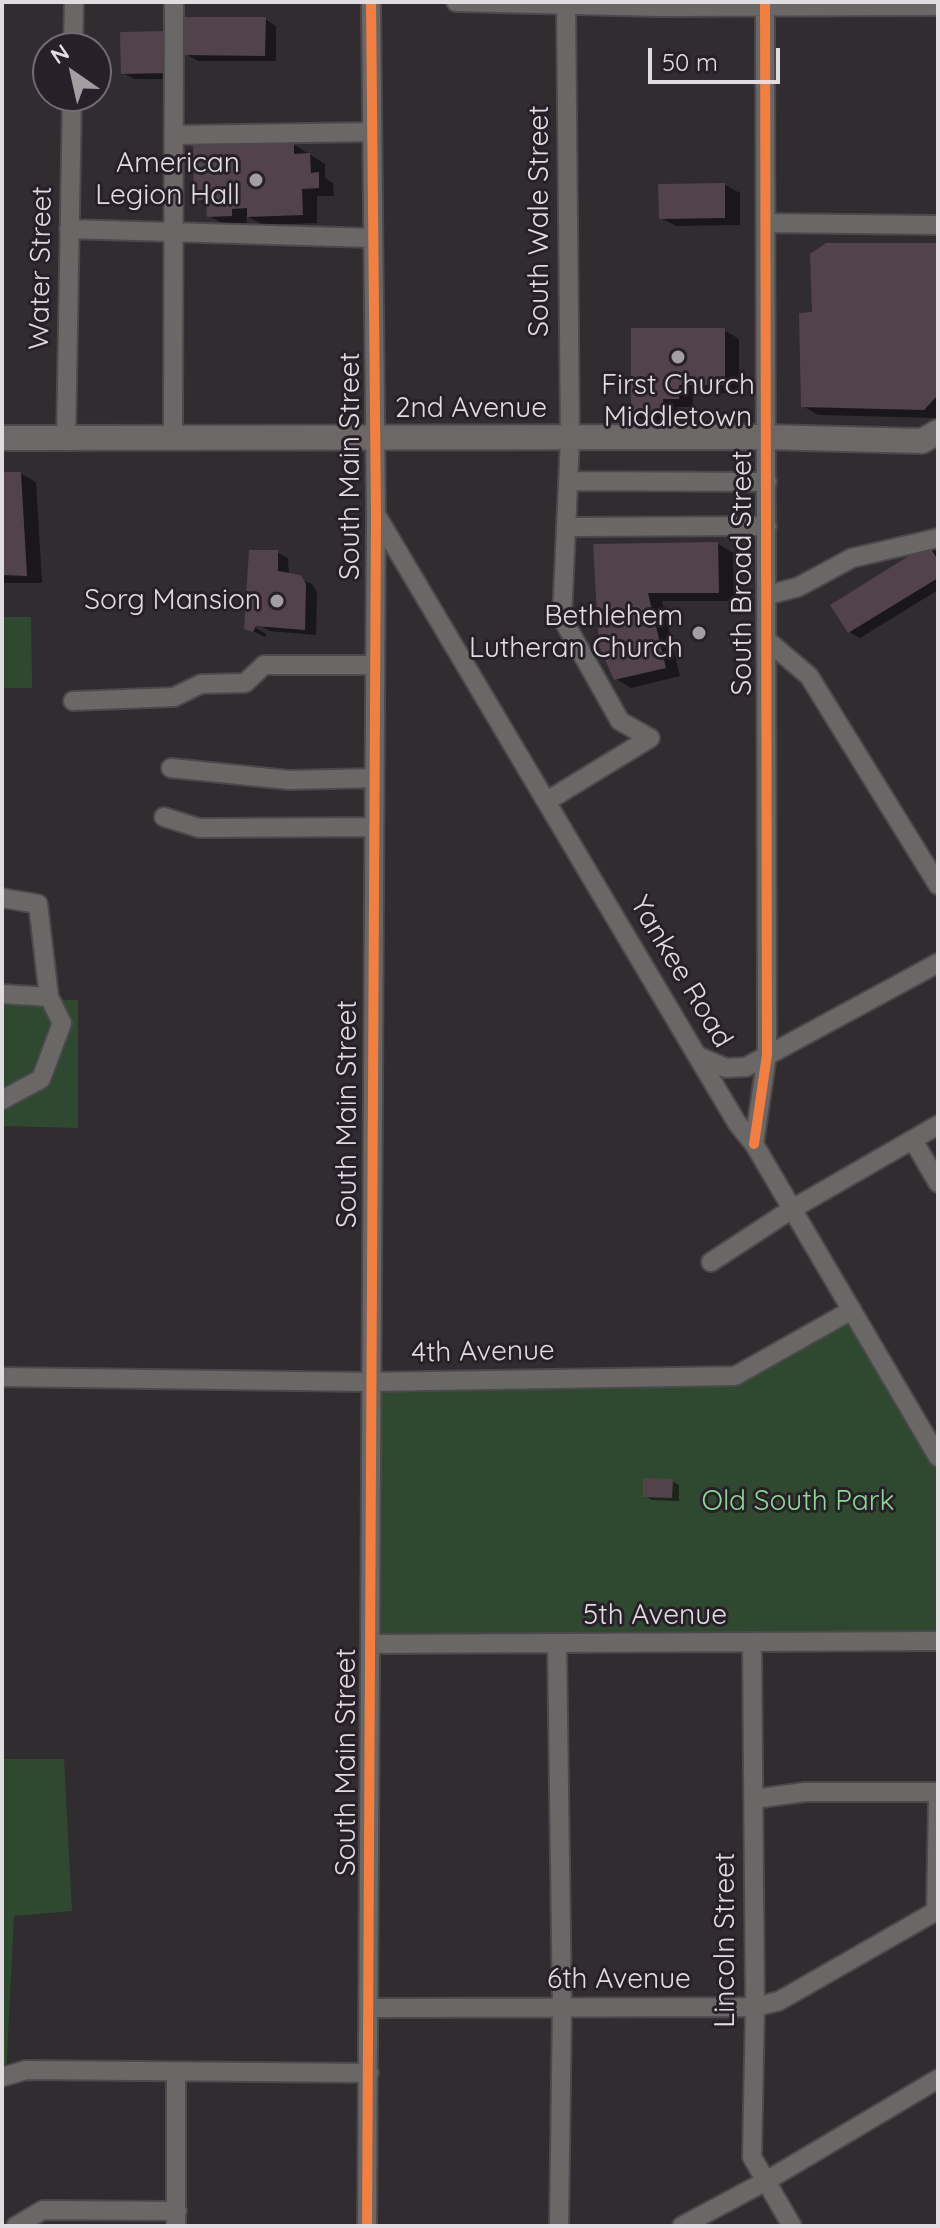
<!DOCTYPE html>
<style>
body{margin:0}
#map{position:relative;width:940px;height:2228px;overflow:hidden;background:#302c30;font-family:Quicksand,sans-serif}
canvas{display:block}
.frame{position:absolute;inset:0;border:4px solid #e1dce0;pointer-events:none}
.north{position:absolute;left:32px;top:32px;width:80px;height:80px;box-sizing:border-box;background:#282028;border:2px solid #726b72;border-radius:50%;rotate:326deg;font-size:22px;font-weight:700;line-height:32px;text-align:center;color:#e1dce0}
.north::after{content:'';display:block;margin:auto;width:28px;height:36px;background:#a39ea2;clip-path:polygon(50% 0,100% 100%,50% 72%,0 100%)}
.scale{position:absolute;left:648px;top:48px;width:132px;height:36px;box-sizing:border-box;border:4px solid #e1dce0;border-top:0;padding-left:10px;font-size:24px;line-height:28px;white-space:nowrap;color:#e1dce0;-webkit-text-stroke:6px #282028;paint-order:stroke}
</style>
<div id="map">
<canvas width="940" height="2228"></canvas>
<div class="frame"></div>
<div class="north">N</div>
<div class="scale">50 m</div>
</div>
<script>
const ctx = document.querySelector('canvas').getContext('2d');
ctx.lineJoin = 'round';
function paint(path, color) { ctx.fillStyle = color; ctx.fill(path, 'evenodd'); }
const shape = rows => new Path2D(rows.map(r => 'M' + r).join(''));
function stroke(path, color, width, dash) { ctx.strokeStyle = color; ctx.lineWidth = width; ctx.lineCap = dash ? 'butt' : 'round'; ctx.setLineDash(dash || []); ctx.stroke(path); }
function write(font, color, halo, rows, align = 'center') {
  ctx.font = font + ' Quicksand,sans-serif'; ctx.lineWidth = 6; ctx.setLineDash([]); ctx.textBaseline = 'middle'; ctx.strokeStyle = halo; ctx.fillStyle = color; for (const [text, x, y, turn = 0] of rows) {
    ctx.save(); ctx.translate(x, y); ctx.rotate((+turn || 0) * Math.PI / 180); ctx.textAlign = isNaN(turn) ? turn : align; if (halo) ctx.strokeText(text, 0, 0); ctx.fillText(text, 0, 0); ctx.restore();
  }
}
const green = shape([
 [2,617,31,617,32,688,2,688],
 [2,999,78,1000,78,1128,2,1126],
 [852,1310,938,1457,938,1641,372,1644,369,1382,735,1376],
 [2,1759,64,1759,72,1911,14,1916,6,2075,2,2077]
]);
const shadow = shape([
 [265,19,276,26,276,61,198,61,186,54],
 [122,34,178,79,134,79,123,73],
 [293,144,325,164,325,178,333,183,334,196,317,196,317,223,264,225,246,216,247,224,224,224,209,216,208,206,196,199],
 [725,185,740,193,740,225,676,226,661,218],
 [938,245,938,418,818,415,803,406,814,313],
 [724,330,739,339,739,393,693,393,693,407,677,407,677,423,648,423,633,414],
 [2,474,21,474,36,482,42,583,2,583],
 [718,544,733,553,734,601,662,601,680,676,631,688,616,679,595,546],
 [928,547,938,552,938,590,860,638,849,632],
 [277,552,288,558,289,575,312,584,317,592,316,635,270,631,256,623,256,628,266,634,265,637,246,628],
 [672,1481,679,1485,679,1501,652,1500,645,1496]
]);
const building = shape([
 [185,17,266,17,265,56,184,55],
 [167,31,168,73,121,74,120,32],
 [294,142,294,154,310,153,311,173,319,172,319,188,302,189,303,215,247,217,247,208,232,209,232,216,207,217,206,200,194,201,193,145],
 [725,183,725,218,659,219,658,184],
 [826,243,938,243,938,395,924,410,801,407,799,313,812,312,810,254],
 [631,328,725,328,725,385,679,385,679,399,663,399,663,415,631,415],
 [2,472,21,472,27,576,2,575],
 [718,542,719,593,648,593,666,668,614,680,599,646,593,544],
 [928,544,938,560,938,578,848,633,830,605],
 [249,550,278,550,278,571,301,575,306,584,305,630,256,626,253,632,244,629],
 [643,1478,673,1479,672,1498,643,1497]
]);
const minor = shape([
 [456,2,659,7,938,6],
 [566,2,570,439,562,618,620,721,650,738],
 [73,48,74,2],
 [174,135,372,132],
 [766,223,938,225],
 [69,229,373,238],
 [173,440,174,2],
 [66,441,72,96],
 [568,481,767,482],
 [378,518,737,1123,754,1144,938,1457],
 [566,527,767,526],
 [768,595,798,587,852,558,938,538],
 [769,642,809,676,938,885],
 [73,701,174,697,201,684,245,683,264,665,375,665],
 [171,768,289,780,374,778],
 [547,801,650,738],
 [164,817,199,828,374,827],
 [2,898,38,904,49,997,62,1023,41,1079,2,1100],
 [2,994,49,997],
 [700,1057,726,1068,746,1067,938,963],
 [913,1140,938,1183],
 [754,1144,767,1055,765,2],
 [711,1262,792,1209,938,1125],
 [2,1377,369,1382,735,1376,852,1310],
 [752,1643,755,2007,752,2157,792,2226],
 [372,1644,938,1641],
 [557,1644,562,2008,559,2226],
 [754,1799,805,1792,938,1792],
 [936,1912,938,1801],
 [370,2008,755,2007,779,2001,938,1910],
 [176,2072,176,2226],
 [2,2077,26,2070,369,2073],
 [16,2226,43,2210,177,2211],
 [367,2226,376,516,371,2],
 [682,2226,766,2181,938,2079]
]);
const major = shape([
 [2,438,766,437,922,441,938,432]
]);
const cycleway = shape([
 [754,1144,767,1055,765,2],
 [367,2226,376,516,371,2]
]);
const markers = [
 [256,180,8,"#a39ea2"],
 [678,357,8,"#a39ea2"],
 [277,601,8,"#a39ea2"],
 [699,633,8,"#a39ea2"]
];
const poiNames = [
 ["American",240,164],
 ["Legion Hall",240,196],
 ["First Church",678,386,"center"],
 ["Middletown",678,418,"center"],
 ["Sorg Mansion",261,601],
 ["Bethlehem",683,617],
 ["Lutheran Church",683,649]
];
const streetNames = [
 ["South Wale Street",540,221,-90],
 ["Water Street",41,268,-89],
 ["2nd Avenue",471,409],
 ["South Main Street",351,466,-90],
 ["South Broad Street",743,573,-90],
 ["Yankee Road",681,972,59],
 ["South Main Street",348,1114,-90],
 ["4th Avenue",483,1352,-1],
 ["5th Avenue",655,1616],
 ["South Main Street",347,1762,-90],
 ["Lincoln Street",726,1940,-90],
 ["6th Avenue",619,1980]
];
const parkNames = [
 ["Old South Park",798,1502]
];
paint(green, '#2f4931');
paint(shadow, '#0007');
paint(building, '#52434b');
stroke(minor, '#4b494b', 22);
stroke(major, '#4b494b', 28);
stroke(minor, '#6a6867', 18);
stroke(major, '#6c6868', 24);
stroke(cycleway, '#f27e40', 10);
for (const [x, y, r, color] of markers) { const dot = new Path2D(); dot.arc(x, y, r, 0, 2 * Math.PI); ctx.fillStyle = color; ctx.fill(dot); stroke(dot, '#282028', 3); }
write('28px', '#e1dce0', '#282028', poiNames, 'right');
write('28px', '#e1dce0', '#282028', streetNames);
write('28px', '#8bd992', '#282028', parkNames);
</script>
